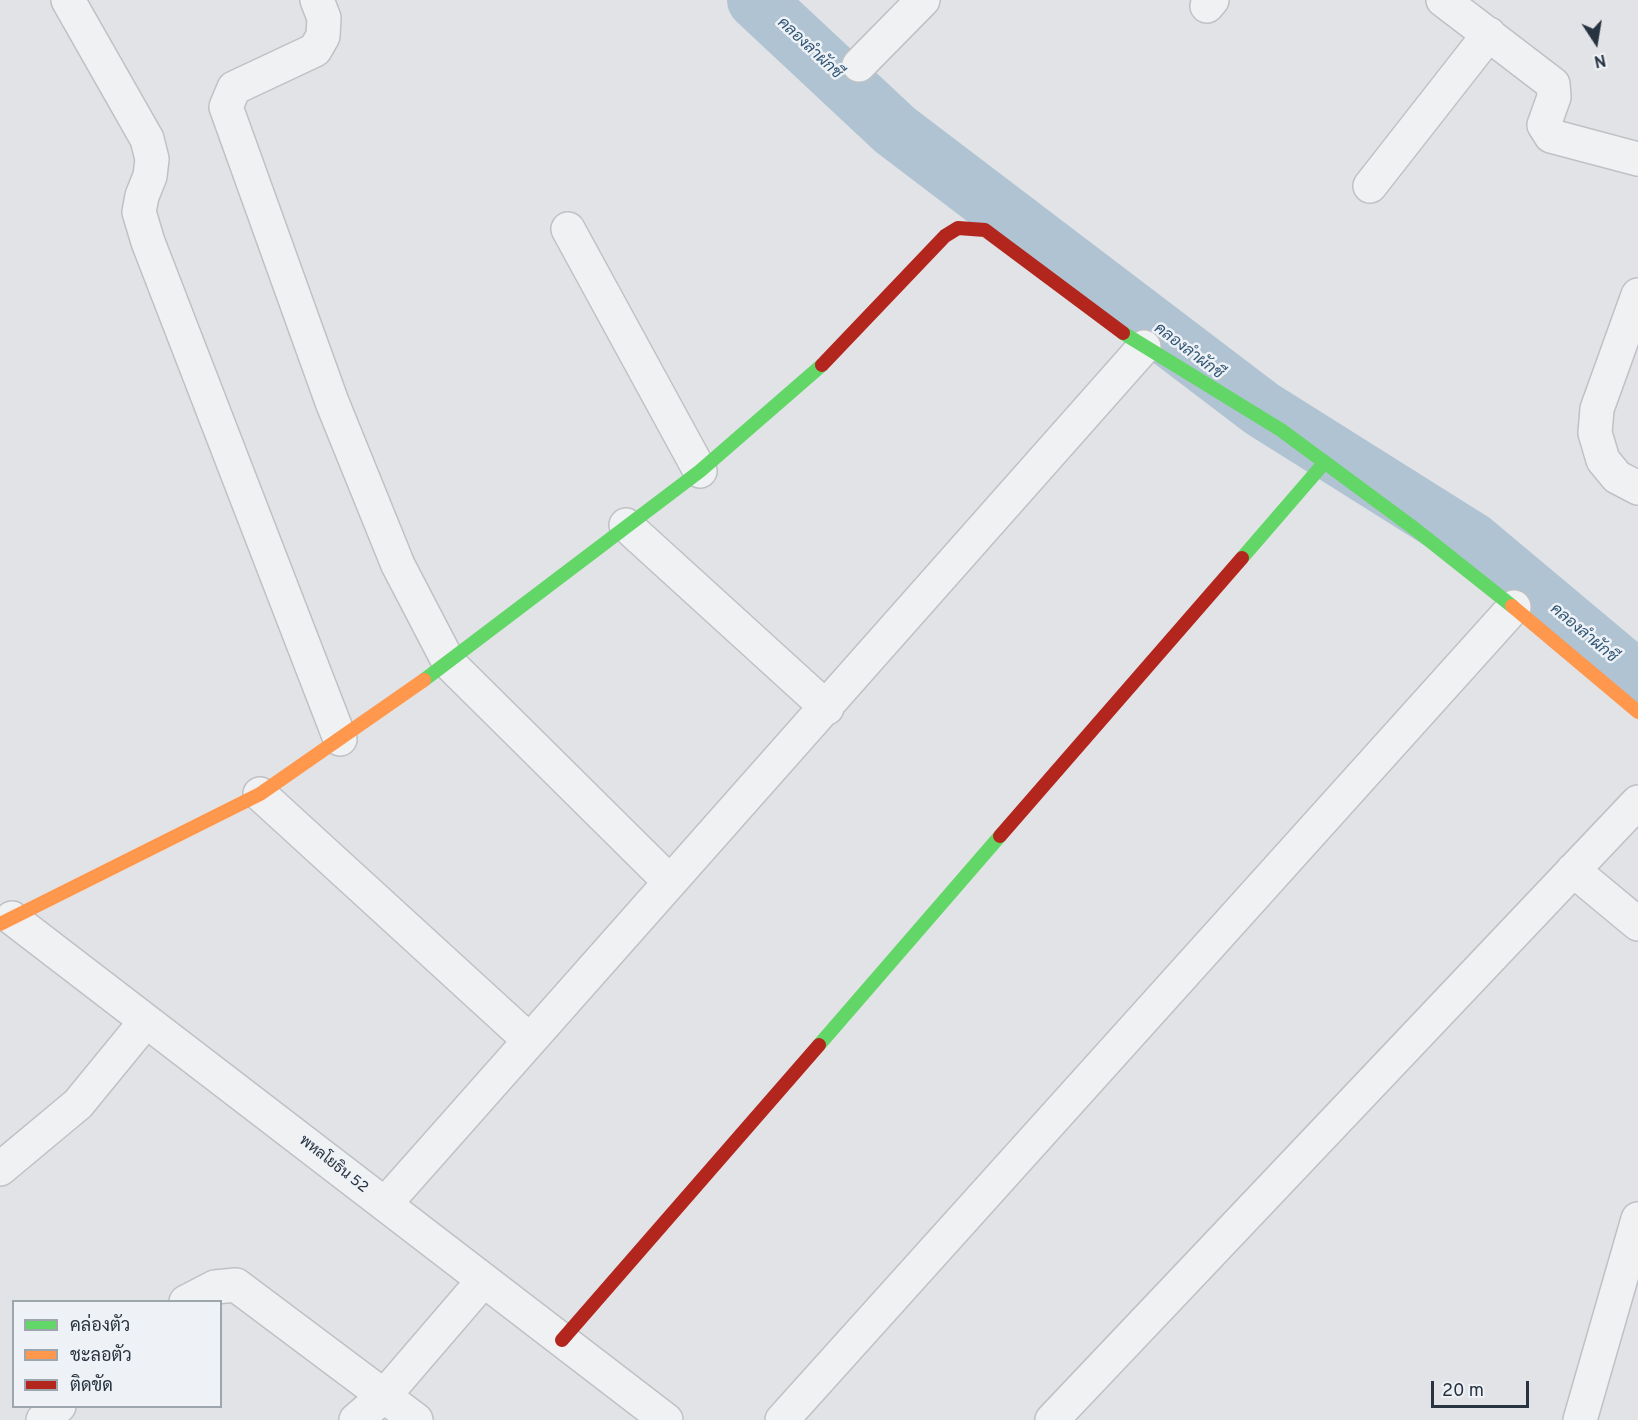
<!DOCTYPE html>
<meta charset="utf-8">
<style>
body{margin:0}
#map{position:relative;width:1638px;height:1420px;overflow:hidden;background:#e1e3e6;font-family:Overpass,Sarabun,sans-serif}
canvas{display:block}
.legend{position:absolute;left:12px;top:1300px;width:210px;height:108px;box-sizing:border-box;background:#eef2f6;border:2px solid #9ea6ad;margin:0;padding:8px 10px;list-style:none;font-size:18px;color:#273340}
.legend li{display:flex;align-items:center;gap:12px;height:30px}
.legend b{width:30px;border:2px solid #9ea6ad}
.north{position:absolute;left:1566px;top:12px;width:60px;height:60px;-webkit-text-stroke:4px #eef2f6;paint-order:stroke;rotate:168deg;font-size:16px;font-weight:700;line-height:24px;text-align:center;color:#273340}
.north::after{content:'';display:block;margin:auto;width:21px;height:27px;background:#273340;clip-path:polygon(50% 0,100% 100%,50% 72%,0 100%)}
.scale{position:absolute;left:1431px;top:1381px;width:98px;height:27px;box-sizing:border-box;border:3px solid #273340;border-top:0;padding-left:8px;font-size:18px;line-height:21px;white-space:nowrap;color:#273340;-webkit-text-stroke:4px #eef2f6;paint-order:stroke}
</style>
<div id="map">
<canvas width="1638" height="1420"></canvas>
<ul class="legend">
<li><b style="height:8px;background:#63d668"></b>คล่องตัว</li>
<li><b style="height:8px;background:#ff974d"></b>ชะลอตัว</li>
<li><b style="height:8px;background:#b3261e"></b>ติดขัด</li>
</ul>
<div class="north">N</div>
<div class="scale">20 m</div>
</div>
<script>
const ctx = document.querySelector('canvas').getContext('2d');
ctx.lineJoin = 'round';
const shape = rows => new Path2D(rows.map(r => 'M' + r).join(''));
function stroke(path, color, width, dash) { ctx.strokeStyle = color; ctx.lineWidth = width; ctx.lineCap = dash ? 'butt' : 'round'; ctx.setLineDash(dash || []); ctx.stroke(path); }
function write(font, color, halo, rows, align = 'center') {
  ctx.font = font + ' Overpass,Sarabun,sans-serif'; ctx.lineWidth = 5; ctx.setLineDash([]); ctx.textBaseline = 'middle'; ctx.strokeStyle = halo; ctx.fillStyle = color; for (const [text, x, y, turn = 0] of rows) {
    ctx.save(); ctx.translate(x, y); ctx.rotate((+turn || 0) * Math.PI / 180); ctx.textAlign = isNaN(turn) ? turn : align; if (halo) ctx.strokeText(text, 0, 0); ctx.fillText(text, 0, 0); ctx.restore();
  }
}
const river = shape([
 [756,0,895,130,1262,409,1472,541,1638,680]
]);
const street = shape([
 [68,0,147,139,152,159,150,176,142,196,139,212,148,242,340,739],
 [317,0,324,18,323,36,315,50,234,88,226,107,332,402,398,565,449,663,670,882],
 [1443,0,1553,84,1554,97,1544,125,1551,136,1638,159],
 [1207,6,1212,0],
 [859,65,923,0],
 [1370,186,1489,34],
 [568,229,700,471],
 [1638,295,1597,409,1595,433,1603,460,1617,477,1638,488],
 [626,525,827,708],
 [260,794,529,1040],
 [1573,870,1638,924],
 [12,918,666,1420],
 [0,1169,78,1104,146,1021],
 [385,1204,1144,347],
 [186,1302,215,1287,236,1285,416,1420],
 [43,1420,59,1406],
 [356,1420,384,1396,482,1282],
 [782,1420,1514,607],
 [1052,1420,1638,802],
 [1580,1420,1638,1219]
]);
const fast = shape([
 [1123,333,1281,430,1415,529,1512,606],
 [1242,558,1325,462],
 [424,680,700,471,822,365],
 [819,1045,1000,836]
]);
const slow = shape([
 [1512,606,1638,712],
 [0,924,260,794,424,680]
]);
const jam = shape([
 [822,365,945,236,958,228,985,230,1123,333],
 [1000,836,1242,558],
 [562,1340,819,1045]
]);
const streetNames = [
 ["พหลโยธิน 52",333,1165,38]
];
const waterNames = [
 ["คลองลำผักชี",809,49,43],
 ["คลองลำผักชี",1188,352,37],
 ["คลองลำผักชี",1583,634,40]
];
stroke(river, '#afc3d2', 58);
stroke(street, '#bfc1c4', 36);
stroke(street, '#f0f1f3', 33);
stroke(fast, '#63d668', 14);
stroke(slow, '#ff974d', 14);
stroke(jam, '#b3261e', 14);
write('15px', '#273340', '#eef2f6', streetNames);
write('italic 16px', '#305675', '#eef2f6', waterNames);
</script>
